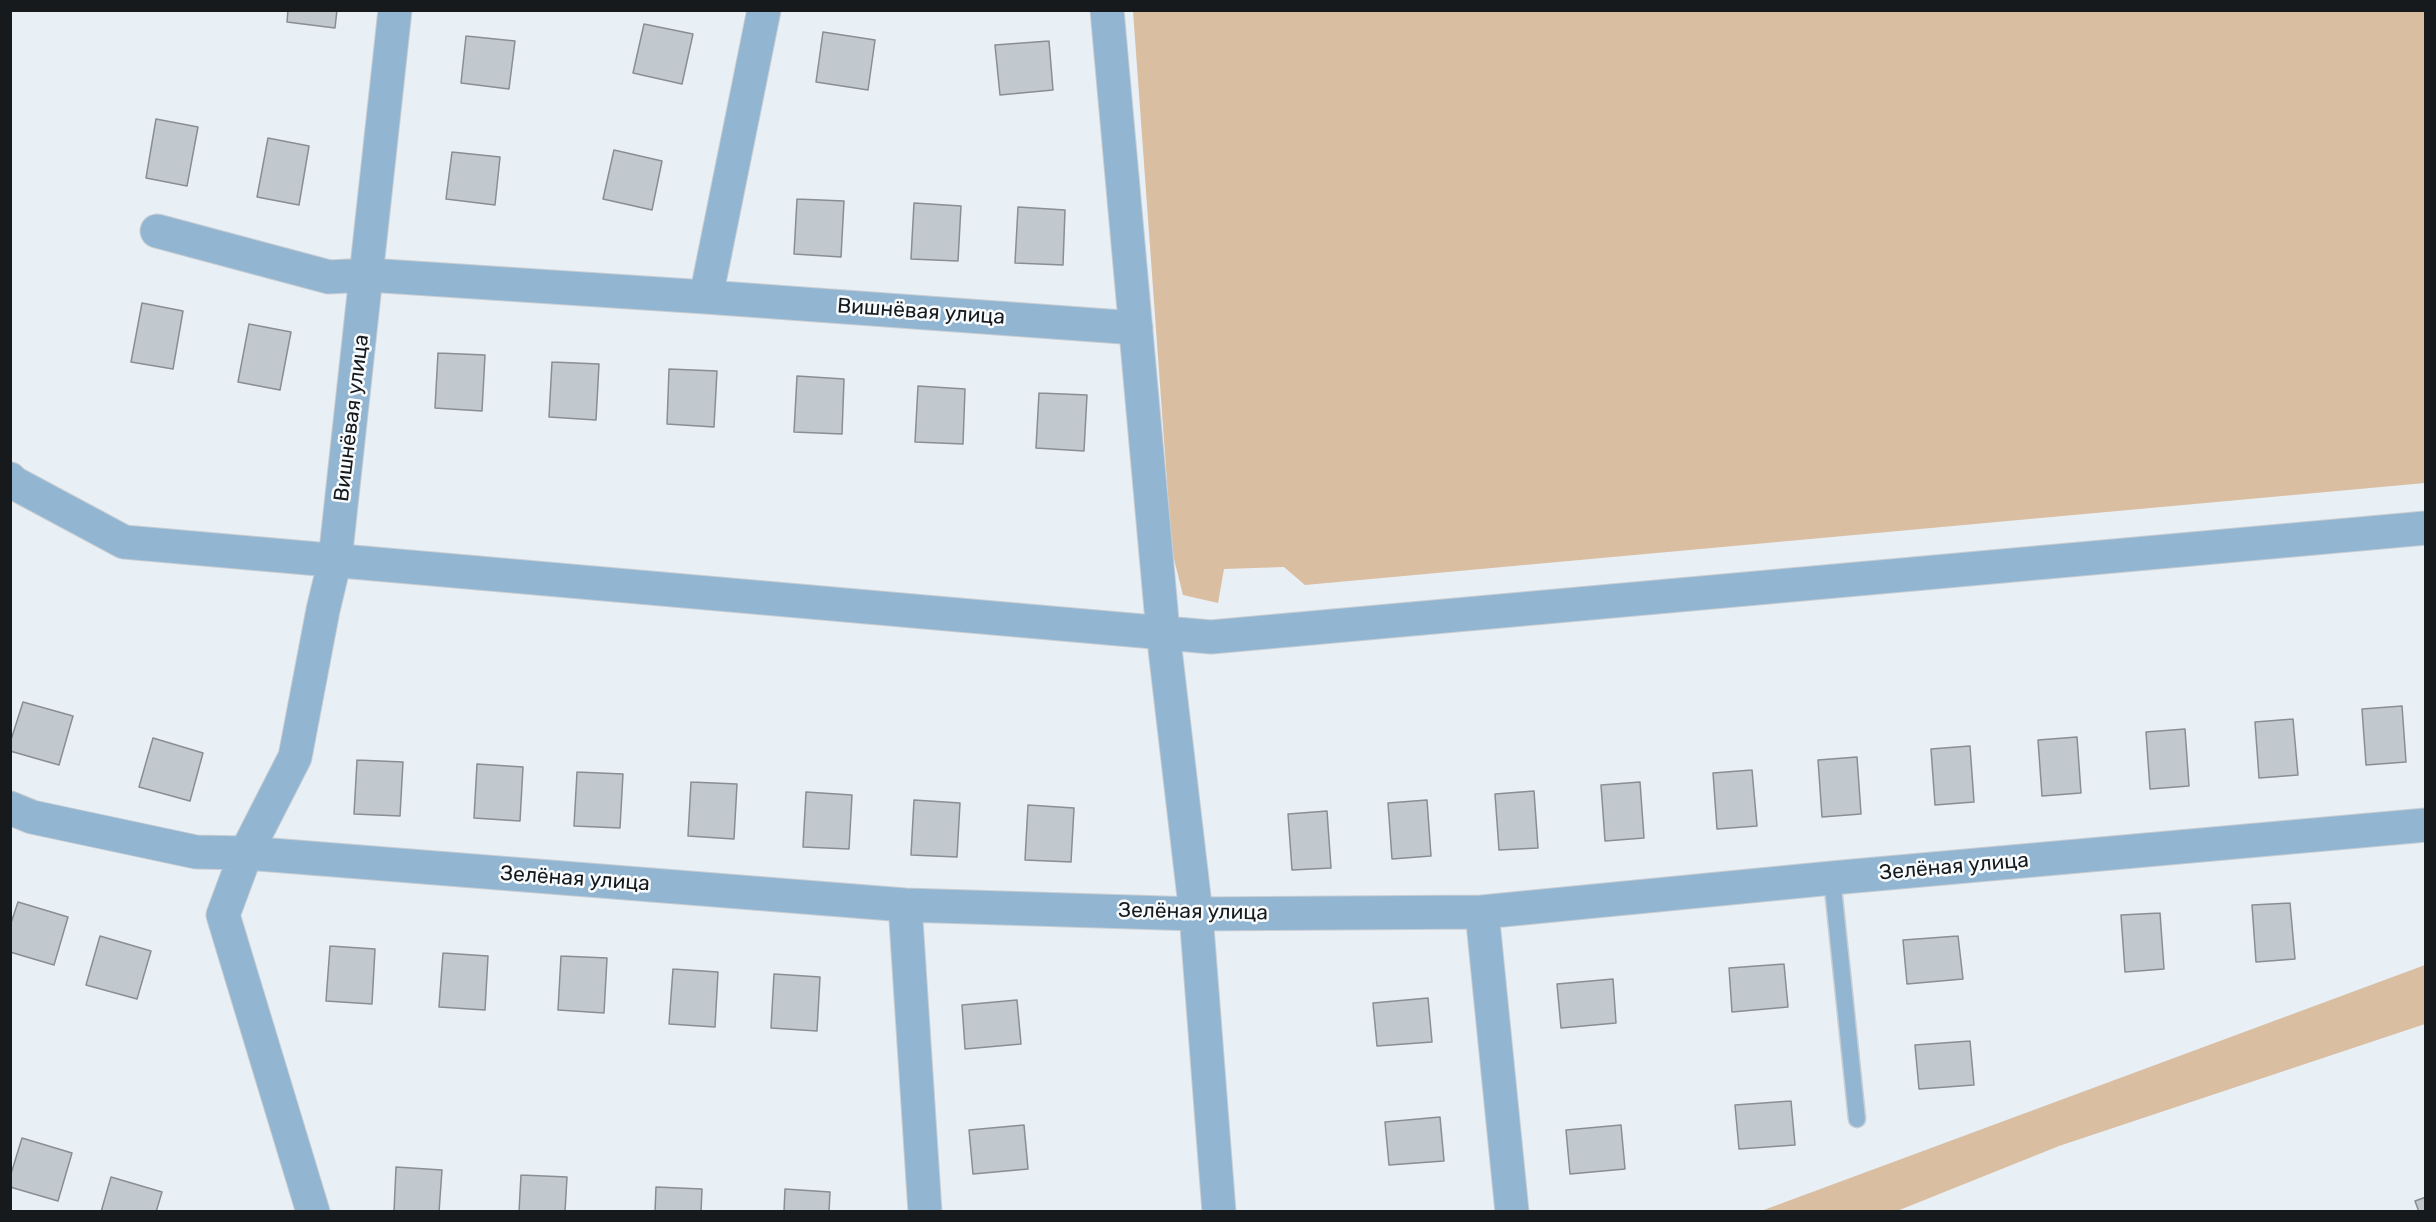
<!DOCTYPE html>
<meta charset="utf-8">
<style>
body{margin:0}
#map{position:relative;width:2436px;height:1222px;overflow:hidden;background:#e8eff5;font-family:Rubik,sans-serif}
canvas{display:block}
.frame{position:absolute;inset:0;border:12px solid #171a1c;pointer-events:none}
</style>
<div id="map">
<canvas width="2436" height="1222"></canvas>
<div class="frame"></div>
</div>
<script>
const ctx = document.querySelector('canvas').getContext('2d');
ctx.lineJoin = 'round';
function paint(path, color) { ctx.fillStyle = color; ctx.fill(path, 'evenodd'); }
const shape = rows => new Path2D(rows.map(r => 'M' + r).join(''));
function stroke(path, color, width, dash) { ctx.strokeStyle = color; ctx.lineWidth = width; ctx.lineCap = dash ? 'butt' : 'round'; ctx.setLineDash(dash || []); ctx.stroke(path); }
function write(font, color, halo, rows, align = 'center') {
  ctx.font = font + ' Rubik,sans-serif'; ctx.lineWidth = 5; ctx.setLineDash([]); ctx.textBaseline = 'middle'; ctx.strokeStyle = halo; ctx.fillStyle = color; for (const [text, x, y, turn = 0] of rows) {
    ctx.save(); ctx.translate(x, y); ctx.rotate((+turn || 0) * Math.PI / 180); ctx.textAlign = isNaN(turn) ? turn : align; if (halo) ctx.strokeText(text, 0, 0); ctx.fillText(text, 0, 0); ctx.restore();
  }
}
const green = shape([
 [1133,11,2425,11,2425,483,1305,585,1284,567,1224,569,1218,603,1183,595,1172,551],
 [2425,965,2425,1024,2059,1146,1897,1211,1761,1211]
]);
const building = shape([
 [288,10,337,10,335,28,287,22,288,10],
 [644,24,693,34,682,84,633,73,644,24],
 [823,32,875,40,868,90,816,82,823,32],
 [466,36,515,41,509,89,461,83,466,36],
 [1049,41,1053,90,1000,95,995,45,1049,41],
 [156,119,198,127,187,186,146,178,156,119],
 [268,138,309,146,299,205,257,197,268,138],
 [614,150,662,161,652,210,603,199,614,150],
 [452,152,500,157,495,205,446,199,452,152],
 [797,199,844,201,841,257,794,254,797,199],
 [914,203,961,206,958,261,911,259,914,203],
 [1018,207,1065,210,1063,265,1015,263,1018,207],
 [142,303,183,311,173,369,131,362,142,303],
 [249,324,291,332,280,390,238,382,249,324],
 [438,353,485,355,482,411,435,408,438,353],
 [552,362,599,364,596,420,549,417,552,362],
 [669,369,717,371,714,427,667,424,669,369],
 [797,376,844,379,842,434,794,432,797,376],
 [918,386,965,389,963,444,915,442,918,386],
 [1039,393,1087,395,1084,451,1036,448,1039,393],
 [23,702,73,716,59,765,10,751,10,743,23,702],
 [2402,706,2406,762,2366,765,2362,709,2402,706],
 [2293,719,2298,775,2259,778,2255,722,2293,719],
 [2185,729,2189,786,2150,789,2146,732,2185,729],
 [2077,737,2081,793,2042,796,2038,740,2077,737],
 [153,738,203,753,190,801,139,787,153,738],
 [1970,746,1974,802,1935,805,1931,749,1970,746],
 [1857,757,1861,814,1822,817,1818,760,1857,757],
 [357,760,403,762,400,816,354,814,357,760],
 [477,764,523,767,520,821,474,818,477,764],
 [1752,770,1757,826,1717,829,1713,773,1752,770],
 [577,772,623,774,620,828,574,826,577,772],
 [691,782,737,784,734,839,688,836,691,782],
 [1640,782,1644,838,1605,841,1601,785,1640,782],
 [1534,791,1538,848,1499,850,1495,794,1534,791],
 [806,792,852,795,849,849,803,847,806,792],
 [914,800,960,803,957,857,911,855,914,800],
 [1427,800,1431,856,1392,859,1388,803,1427,800],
 [1028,805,1074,808,1071,862,1025,860,1028,805],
 [1327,811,1331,868,1292,870,1288,814,1327,811],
 [18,902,68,917,54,965,10,952,10,926,18,902],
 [2290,903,2295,959,2256,962,2252,905,2290,903],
 [2160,913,2164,969,2125,972,2121,915,2160,913],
 [100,936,151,951,137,999,86,985,100,936],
 [1958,936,1963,979,1907,984,1903,940,1958,936],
 [330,946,375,949,372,1004,326,1001,330,946],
 [443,953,488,956,485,1010,439,1007,443,953],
 [561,956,607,958,604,1013,558,1010,561,956],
 [1784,964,1788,1007,1732,1012,1729,968,1784,964],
 [673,969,718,972,715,1027,669,1024,673,969],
 [774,974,820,977,817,1031,771,1028,774,974],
 [1613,979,1616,1023,1561,1028,1557,984,1613,979],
 [1428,998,1432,1042,1377,1046,1373,1003,1428,998],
 [1017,1000,1021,1044,965,1049,962,1005,1017,1000],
 [1970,1041,1974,1085,1919,1089,1915,1045,1970,1041],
 [1791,1101,1795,1145,1739,1149,1735,1105,1791,1101],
 [1440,1117,1444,1161,1389,1165,1385,1122,1440,1117],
 [1024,1125,1028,1169,973,1174,969,1130,1024,1125],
 [1621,1125,1625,1169,1570,1174,1566,1130,1621,1125],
 [22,1138,72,1153,58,1201,10,1187,10,1177,22,1138],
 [396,1167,442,1170,439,1212,394,1212,396,1167],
 [521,1175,567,1177,565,1212,519,1212,521,1175],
 [111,1177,162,1192,156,1212,101,1212,111,1177],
 [656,1187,702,1189,701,1212,655,1212,656,1187],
 [785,1189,830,1192,829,1212,784,1212,785,1189],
 [2426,1197,2426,1212,2419,1212,2415,1201,2426,1197]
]);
const lane = shape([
 [1832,878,1857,1119]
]);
const street = shape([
 [1107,10,1163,632,1196,914,1219,1212],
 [157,231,329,277,368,275,706,297,1136,328],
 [706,297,764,10],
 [10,479,14,483,124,542,1211,637,2426,528],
 [10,808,32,817,196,852,246,853,905,905,1196,914,1482,912,1832,878,2426,825],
 [905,905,925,1212],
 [1482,912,1512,1212],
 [313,1212,223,915,246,853,295,757,323,610,335,560,395,10]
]);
const streetNames = [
 ["Вишнёвая улица",921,312,4],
 ["Вишнёвая улица",352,418,-83],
 ["Зелёная улица",1954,867,-5],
 ["Зелёная улица",575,879,4],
 ["Зелёная улица",1193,912,1]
];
paint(green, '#d9bea1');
paint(building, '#c2c9ce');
stroke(building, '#888e93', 1.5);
stroke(lane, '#c7cdd2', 19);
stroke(street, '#c7cdd2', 35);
stroke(lane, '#92b5d1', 16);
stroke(street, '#92b5d1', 33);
write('21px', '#171a1c', '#f9fcfe', streetNames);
</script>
